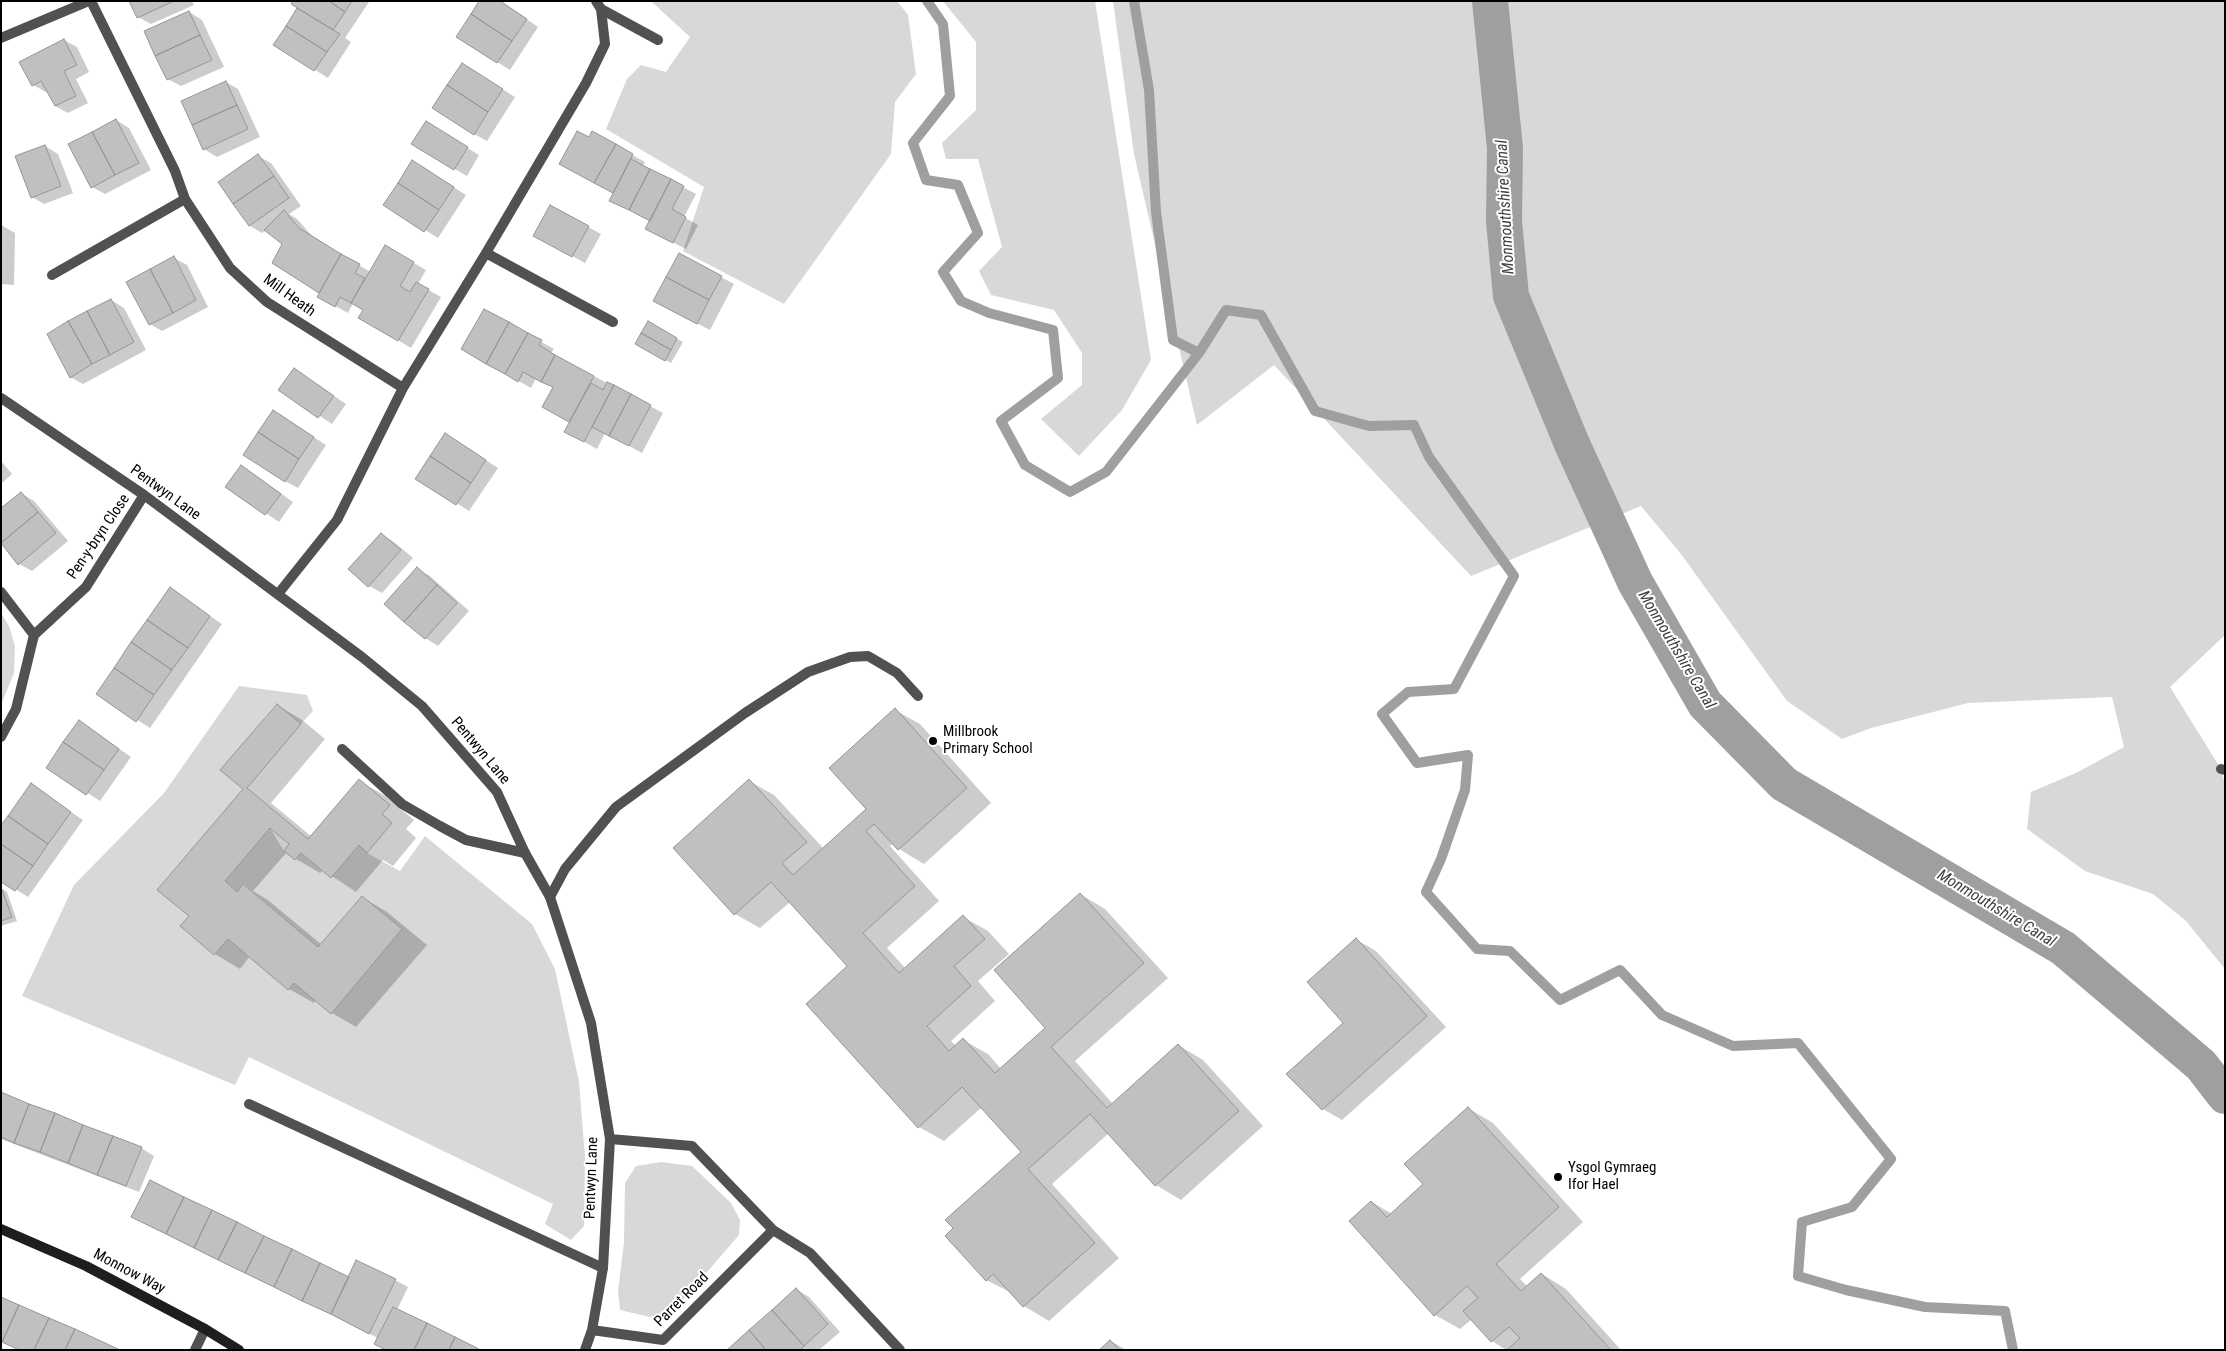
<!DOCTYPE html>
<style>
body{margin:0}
#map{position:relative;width:2226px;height:1351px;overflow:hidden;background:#fff;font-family:"Roboto Condensed",sans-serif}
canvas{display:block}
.frame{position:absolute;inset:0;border:2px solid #000;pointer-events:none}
</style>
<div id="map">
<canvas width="2226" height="1351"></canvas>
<div class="frame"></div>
</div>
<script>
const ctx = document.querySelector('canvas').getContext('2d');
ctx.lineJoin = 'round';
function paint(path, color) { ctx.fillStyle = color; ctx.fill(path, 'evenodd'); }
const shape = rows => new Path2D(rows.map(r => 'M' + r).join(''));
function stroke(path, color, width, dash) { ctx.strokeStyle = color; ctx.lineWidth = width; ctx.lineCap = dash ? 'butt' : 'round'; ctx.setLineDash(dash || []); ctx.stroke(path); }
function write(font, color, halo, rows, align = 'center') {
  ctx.font = font + ' "Roboto Condensed",sans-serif'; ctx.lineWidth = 4; ctx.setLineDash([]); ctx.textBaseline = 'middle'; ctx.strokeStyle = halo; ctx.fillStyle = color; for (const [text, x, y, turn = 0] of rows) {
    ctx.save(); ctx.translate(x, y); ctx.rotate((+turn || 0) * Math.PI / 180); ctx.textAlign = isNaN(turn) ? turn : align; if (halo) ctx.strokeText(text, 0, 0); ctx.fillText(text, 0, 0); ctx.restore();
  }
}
const green = shape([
 [651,1,897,1,908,15,916,74,895,102,891,154,784,304,683,251,704,187,606,129,627,79,641,65,666,72,690,37],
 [943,1,1095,1,1151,360,1122,410,1079,456,1041,419,1082,385,1082,353,1054,310,991,295,979,271,1002,247,978,159,946,159,942,143,976,110,976,42],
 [1113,1,2225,1,2225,635,2170,687,2221,769,2225,784,2225,969,2186,921,2153,894,2085,871,2027,829,2031,792,2078,772,2124,747,2112,697,1968,703,1871,728,1842,739,1787,701,1681,554,1641,506,1471,576,1274,365,1197,425,1134,154],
 [1,613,9,626,15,646,14,673,1,705],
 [239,686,307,695,313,711,301,724,276,704,221,770,243,789,157,890,189,916,180,926,214,955,228,939,288,990,294,983,331,1014,402,929,362,896,318,947,244,884,237,892,225,881,270,828,284,851,301,853,331,878,359,845,367,853,400,871,425,836,532,924,555,969,579,1082,585,1157,584,1226,571,1240,545,1224,553,1204,249,1057,235,1085,22,996,74,885,164,793],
 [661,1162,692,1166,731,1203,740,1220,739,1235,675,1309,650,1317,620,1310,618,1291,624,1242,625,1183,636,1166]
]);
const shadow = shape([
 [131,1,192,1,194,5,151,24,138,17],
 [295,1,369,2,345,38,351,42,328,78,275,45,299,7],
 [500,1,538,27,510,70,457,37],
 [189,12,202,20,224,67,181,86,168,79],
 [64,40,77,47,89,72,76,79,88,103,68,113,55,106,48,91,46,92,33,85],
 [475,72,515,97,487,141,474,134],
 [226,82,238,89,260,137,217,157,204,149],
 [116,120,129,128,151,170,105,194,92,187],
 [426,123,479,155,467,176,413,144],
 [593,133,645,162,643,166,696,194,684,217,698,225,686,249,660,236,651,221,624,207,614,193,573,171],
 [45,146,58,154,73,193,44,204,32,197],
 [258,156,271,163,301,206,289,214,297,219,312,236,370,272,385,247,426,270,418,284,441,297,411,348,360,317,364,309,353,303,348,313,319,297,321,292,274,263,284,243,266,230,262,233,250,226],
 [425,169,466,195,438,238,385,205],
 [550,206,601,234,585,263,547,242],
 [1,225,15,233,14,285,1,284],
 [679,255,734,284,710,330,667,308],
 [174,258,187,265,208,307,162,331,150,324],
 [111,300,124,308,146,350,83,384,70,377],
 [484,310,554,349,551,353,663,413,642,453,605,433,597,449,579,439,571,422,556,414,554,387,536,378,531,388,463,349],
 [648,323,683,342,671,363,637,344],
 [294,369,346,404,332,424,280,390],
 [286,419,326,445,298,488,285,481],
 [458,442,498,468,469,511,417,478],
 [1,461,12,474,1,484],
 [254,474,293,502,279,522,227,487],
 [21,493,34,501,68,541,32,571,19,564],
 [381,534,394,542,413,558,382,593,369,586,350,569],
 [417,569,430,576,469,611,438,646,425,638],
 [170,589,222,624,150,728,97,694],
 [277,705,302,720,325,739,271,803,312,837,359,781,384,795,414,820,406,829,416,838,393,866,383,860,356,892,323,870,320,873,296,859,287,852,253,891,268,900,322,945,362,897,387,912,427,945,356,1027,332,1013,316,1000,314,1003,289,989,250,956,240,969,215,954,181,926,190,916,245,789],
 [895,710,920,724,991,803,924,864,899,849,894,843,890,846,939,901,887,948,906,969,963,917,988,931,1009,954,978,981,995,1001,951,1041,956,1046,963,1040,988,1054,1001,1069,1047,1028,1080,894,1105,909,1168,978,1075,1061,1113,1104,1178,1045,1203,1060,1263,1126,1181,1200,1156,1185,1109,1133,1052,1184,1119,1258,1049,1321,1024,1306,1012,1293,986,1280,955,1228,1022,1152,982,1107,944,1141,919,1127,849,966,790,902,760,928,735,914,675,848,749,781,774,795,824,849,868,809],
 [79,721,131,757,100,801,47,767],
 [31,785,83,820,28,897,1,880],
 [1,888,7,892,17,921,1,926],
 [1357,940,1376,951,1446,1027,1342,1120,1323,1109,1287,1074,1344,1023],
 [1,1094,141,1148,154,1156,139,1192,1,1139],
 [1468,1108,1493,1123,1583,1222,1520,1279,1528,1287,1542,1274,1566,1289,1621,1350,1506,1350,1492,1341,1472,1319,1460,1329,1435,1315,1372,1202,1392,1214,1425,1185],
 [146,1224,350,1279,395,1280,408,1287,397,1310,378,1338],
 [796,1289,809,1297,840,1332,819,1350,728,1350],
 [1111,1341,1123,1348,1125,1350,1101,1350]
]);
const stream = shape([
 [927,1,943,24,950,96,913,143,926,180,958,185,978,233,943,272,961,301,989,313,1053,330,1058,378,1001,421,1025,465,1070,492,1106,472,1199,353],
 [1134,1,1149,90,1156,212,1173,340,1199,353,1226,310,1261,315,1315,411,1369,426,1414,425,1429,457,1514,576,1454,689,1408,692,1382,714,1417,763,1468,755,1465,790,1441,859,1426,892,1477,949,1510,951,1560,1000,1620,970,1662,1015,1733,1046,1798,1043,1891,1159,1852,1207,1802,1222,1798,1276,1846,1290,1925,1307,2005,1311,2013,1350]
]);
const canal = shape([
 [1490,1,1505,148,1504,221,1511,296,1572,444,1635,582,1705,704,1784,784,2063,948,2201,1065,2225,1096]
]);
const building = shape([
 [129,1,174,1,137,18,129,1],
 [293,1,329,1,345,12,333,30,291,4,293,1],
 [329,1,352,1,345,12,329,1],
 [479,1,500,1,527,19,512,41,471,14,479,1],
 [297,8,340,34,327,52,286,26,297,8],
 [189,11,200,35,155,56,144,31,189,11],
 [471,14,512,41,497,63,456,37,471,14],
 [286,26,327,52,314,71,273,45,286,26],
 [200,35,212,60,167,80,155,56,200,35],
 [64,39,77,65,64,71,76,96,55,106,41,81,32,86,19,62,64,39],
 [462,63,503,89,488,112,447,85,462,63],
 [226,81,237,105,192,125,181,101,226,81],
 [447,85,488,112,474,135,432,108,447,85],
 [237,105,248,129,203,150,192,125,237,105],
 [116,119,139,163,115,175,92,132,116,119],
 [426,121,468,147,454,170,411,144,426,121],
 [577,131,589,137,592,131,616,144,594,183,559,164,577,131],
 [92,132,115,175,91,188,68,144,92,132],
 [616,144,633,154,613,193,594,183,616,144],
 [45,145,61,186,31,198,15,156,45,145],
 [258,154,274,176,233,204,218,182,258,154],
 [631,159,650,169,629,210,609,201,631,159],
 [412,160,454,187,439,210,398,183,412,160],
 [650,169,671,179,650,221,629,210,650,169],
 [274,176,289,198,249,226,233,204,274,176],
 [671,179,684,186,672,209,686,217,673,243,645,229,671,179],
 [398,183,439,210,424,232,383,205,398,183],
 [550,205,589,226,572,257,533,236,550,205],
 [284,210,299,228,341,254,319,293,272,263,282,244,264,230,284,210],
 [385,245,414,262,400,286,410,292,416,282,429,289,398,341,358,318,363,310,351,303,385,245],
 [679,253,722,276,709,300,666,277,679,253],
 [341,254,360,264,355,273,365,278,351,303,340,297,335,307,317,297,341,254],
 [174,256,196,300,173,313,150,269,174,256],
 [150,269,173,313,149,325,126,282,150,269],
 [666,277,709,300,697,324,653,301,666,277],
 [111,299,134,342,110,355,87,311,111,299],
 [484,309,509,322,486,364,461,349,484,309],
 [87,311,110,355,92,364,68,321,87,311],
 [68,321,92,364,70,378,47,334,68,321],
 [648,321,677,338,671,350,641,333,648,321],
 [509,322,528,333,505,374,486,364,509,322],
 [528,333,542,340,539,345,555,355,541,382,523,372,518,382,505,374,528,333],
 [641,333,671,350,665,361,635,344,641,333],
 [555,355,594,376,569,422,542,407,553,387,541,382,555,355],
 [294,368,334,396,318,418,278,390,294,368],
 [607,382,614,385,584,442,564,432,591,383,603,390,607,382],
 [614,385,631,394,609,436,592,427,614,385],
 [631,394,651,405,629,446,609,436,631,394],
 [273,410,314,437,299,459,258,432,273,410],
 [258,432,299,459,285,482,243,455,258,432],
 [445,433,486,460,471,483,430,456,445,433],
 [430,456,471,483,456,505,415,479,430,456],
 [241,465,281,494,265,515,225,487,241,465],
 [21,492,38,512,1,543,1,508,21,492],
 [38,512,56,533,18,565,1,543,38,512],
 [381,533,401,550,368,587,348,569,381,533],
 [417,567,437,585,404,622,384,604,417,567],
 [437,585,457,603,425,639,404,622,437,585],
 [170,587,210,616,188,648,147,620,170,587],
 [147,620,188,648,172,670,131,642,147,620],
 [131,642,172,670,154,695,114,668,131,642],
 [114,668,154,695,136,722,96,694,114,668],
 [277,704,301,724,247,788,308,839,359,779,390,805,382,814,392,823,367,853,359,845,331,878,301,853,295,860,284,851,289,844,270,828,225,881,237,892,243,884,318,947,362,896,402,929,331,1014,294,983,288,990,228,939,214,955,180,926,189,916,157,890,243,789,220,770,277,704],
 [895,708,967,788,898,850,874,824,866,831,915,886,863,933,899,973,963,915,985,939,954,966,971,986,927,1026,949,1051,963,1038,995,1073,1045,1028,994,970,1080,893,1144,963,1051,1047,1107,1108,1178,1044,1239,1111,1155,1186,1090,1114,1028,1169,1095,1243,1023,1307,993,1274,986,1281,945,1236,953,1228,945,1220,1021,1152,962,1087,918,1128,806,1004,847,966,771,882,734,915,673,848,749,779,807,842,782,863,793,875,866,809,829,768,895,708],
 [79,720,119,749,104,770,63,742,79,720],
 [63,742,104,770,86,795,46,768,63,742],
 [31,783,71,812,48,844,8,816,31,783],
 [8,816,48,844,33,866,1,844,1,825,8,816],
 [1,844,33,866,15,891,1,882,1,844],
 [1,887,12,917,1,921,1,887],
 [1356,938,1427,1016,1322,1110,1286,1074,1343,1023,1307,982,1356,938],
 [1,1092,29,1104,14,1143,1,1137,1,1092],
 [29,1104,55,1113,40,1152,14,1143,29,1104],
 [1468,1107,1559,1207,1496,1264,1521,1291,1541,1273,1611,1350,1507,1350,1520,1338,1509,1327,1491,1342,1463,1311,1478,1298,1467,1286,1434,1316,1349,1221,1371,1201,1387,1217,1423,1184,1404,1164,1468,1107],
 [55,1113,83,1125,68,1163,40,1152,55,1113],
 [83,1125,113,1136,97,1175,68,1163,83,1125],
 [113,1136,142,1147,126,1186,97,1175,113,1136],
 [150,1180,184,1197,166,1234,131,1217,150,1180],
 [184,1197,212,1210,194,1248,166,1234,184,1197],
 [212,1210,237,1222,218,1260,194,1248,212,1210],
 [237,1222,264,1236,245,1273,218,1260,237,1222],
 [264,1236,292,1249,274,1287,245,1273,264,1236],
 [292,1249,320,1263,302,1301,274,1287,292,1249],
 [356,1260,396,1279,369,1334,331,1314,356,1260],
 [320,1263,349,1277,331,1314,302,1301,320,1263],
 [796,1288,828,1324,804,1346,772,1310,796,1288],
 [1,1297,19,1305,2,1342,1,1342,1,1297],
 [19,1305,49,1318,34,1350,19,1350,2,1342,19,1305],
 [393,1307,427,1323,414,1350,386,1350,374,1344,393,1307],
 [772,1310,804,1346,800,1350,766,1350,749,1330,772,1310],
 [49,1318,75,1329,65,1350,34,1350,49,1318],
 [427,1323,455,1337,449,1350,414,1350,427,1323],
 [75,1329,120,1350,65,1350,75,1329],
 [749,1330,766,1350,727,1350,749,1330],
 [455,1337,479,1349,478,1350,449,1350,455,1337],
 [1110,1340,1120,1350,1099,1350,1110,1340]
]);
const lane = shape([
 [342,749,402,804,440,826,466,840,525,853],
 [550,897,565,869,616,807,745,713,808,672,850,657,868,656,897,673,918,696],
 [249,1104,603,1268]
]);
const street = shape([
 [91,1,175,171,185,199,230,268,267,302,403,388],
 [601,9,658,40],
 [1,38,89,1],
 [486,253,613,322],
 [52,275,185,199],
 [1,398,144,495,362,657,422,706,497,792,525,853,550,897,591,1023,610,1139,603,1268,592,1330,585,1350],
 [1,592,34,635],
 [278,594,337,520,403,388,486,253,586,83,605,44,601,9,596,1],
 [1,737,16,709,34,635,86,587,144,495],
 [2221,769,2225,770],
 [610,1139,692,1146,773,1230,810,1253,900,1350],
 [592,1330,663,1340,773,1230],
 [195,1350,205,1329]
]);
const secondary = shape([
 [1,1229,86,1266,205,1329,239,1350]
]);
const markers = [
 [933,741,5,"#000"],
 [1558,1177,5,"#000"]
];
const streetNames = [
 ["Mill Heath",289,296,36],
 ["Pentwyn Lane",165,493,36],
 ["Pen-y-bryn Close",99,537,-56],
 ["Pentwyn Lane",480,751,50],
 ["Pentwyn Lane",592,1178,-88],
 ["Monnow Way",129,1272,28],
 ["Parret Road",682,1300,-45]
];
const poiNames = [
 ["Millbrook",943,732],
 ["Primary School",943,749],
 ["Ysgol Gymraeg",1568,1168],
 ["Ifor Hael",1568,1185]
];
const waterNames = [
 ["Monmouthshire Canal",1506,207,-93],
 ["Monmouthshire Canal",1676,650,59],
 ["Monmouthshire Canal",1996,909,31]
];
paint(green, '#d8d8d8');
paint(shadow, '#0003');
stroke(stream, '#9f9f9f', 10);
stroke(canal, '#9f9f9f', 36);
paint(building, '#c0c0c0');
stroke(building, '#959595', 1);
stroke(lane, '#515151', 10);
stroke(street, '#515151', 10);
stroke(secondary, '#1e1e1e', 10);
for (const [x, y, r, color] of markers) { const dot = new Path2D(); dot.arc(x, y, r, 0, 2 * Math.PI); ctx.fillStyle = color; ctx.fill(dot); stroke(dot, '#fff', 2); }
write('15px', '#000', '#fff', streetNames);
write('15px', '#000', '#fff', poiNames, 'left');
write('italic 16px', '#404040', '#fff', waterNames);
</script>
